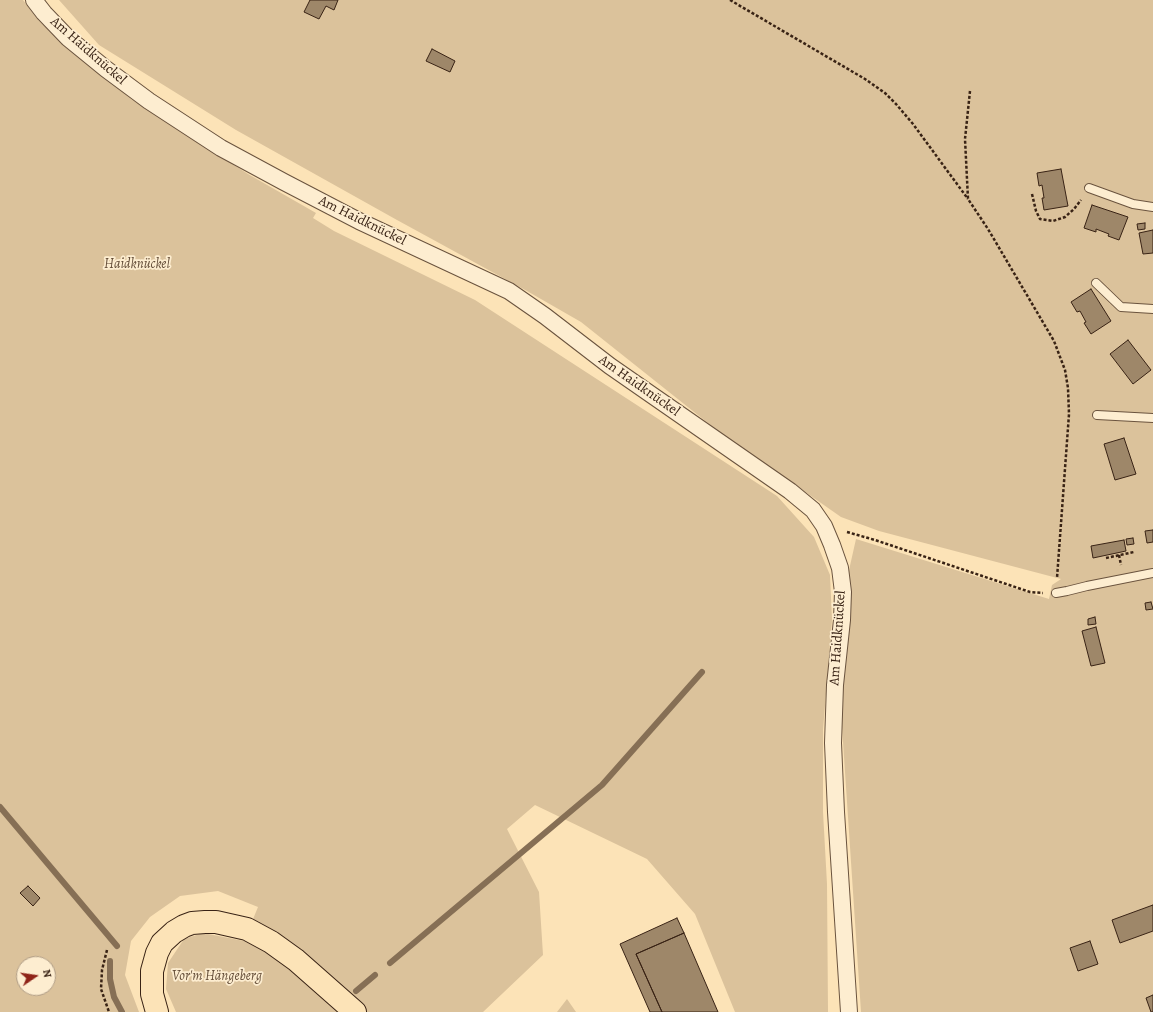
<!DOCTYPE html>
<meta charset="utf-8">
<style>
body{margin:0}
#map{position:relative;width:1153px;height:1012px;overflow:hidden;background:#fce3b7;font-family:Alegreya,serif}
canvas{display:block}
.north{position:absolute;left:16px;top:956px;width:40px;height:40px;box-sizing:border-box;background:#fdedd0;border:1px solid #af9c85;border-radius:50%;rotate:77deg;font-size:11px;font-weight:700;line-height:16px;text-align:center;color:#392315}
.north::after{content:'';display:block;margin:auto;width:14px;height:18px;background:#8f2418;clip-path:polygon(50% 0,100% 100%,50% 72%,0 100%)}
</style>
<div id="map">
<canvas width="1153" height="1012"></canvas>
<div class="north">N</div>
</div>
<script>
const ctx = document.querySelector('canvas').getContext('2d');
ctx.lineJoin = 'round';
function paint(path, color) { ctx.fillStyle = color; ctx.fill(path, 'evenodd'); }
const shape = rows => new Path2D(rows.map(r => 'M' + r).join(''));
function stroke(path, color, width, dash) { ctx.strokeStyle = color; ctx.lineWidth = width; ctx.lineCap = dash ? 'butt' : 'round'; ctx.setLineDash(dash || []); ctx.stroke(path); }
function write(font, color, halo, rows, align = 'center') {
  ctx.font = font + ' Alegreya,serif'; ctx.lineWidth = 3.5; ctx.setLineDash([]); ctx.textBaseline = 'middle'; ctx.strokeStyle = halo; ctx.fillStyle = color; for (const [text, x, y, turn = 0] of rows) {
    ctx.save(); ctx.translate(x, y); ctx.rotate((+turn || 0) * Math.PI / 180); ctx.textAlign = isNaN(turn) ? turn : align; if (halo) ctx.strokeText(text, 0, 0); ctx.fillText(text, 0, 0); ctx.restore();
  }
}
const green = shape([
 [0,0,23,0,39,21,131,99,248,174,316,213,313,218,334,231,475,300,777,496,814,537,830,575,832,620,823,730,823,812,827,884,828,1012,735,1012,695,914,647,859,535,805,507,829,539,892,543,955,483,1012,176,1012,166,989,168,963,184,939,203,933,244,941,258,907,218,891,180,896,150,917,131,941,125,975,139,1012,0,1012],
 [24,964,48,964,48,988,24,988],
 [59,0,1153,0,1153,1012,861,1012,840,697,845,588,856,539,1049,599,1052,585,1061,579,879,531,841,517,718,431,581,322,527,291,397,220,236,130,99,45],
 [567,999,576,1012,557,1012]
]);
const stream = shape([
 [0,807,117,946],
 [110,961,110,979,114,997,122,1012],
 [390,963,602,785,702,672],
 [356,991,375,975]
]);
const building = shape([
 [310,0,338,0,334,10,326,6,319,19,304,12,310,0],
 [432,49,455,61,450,72,426,61,432,49],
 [1061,169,1068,206,1044,210,1042,198,1044,198,1042,185,1039,186,1037,173,1061,169],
 [1092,205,1128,217,1119,240,1108,236,1109,234,1096,229,1096,232,1084,228,1092,205],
 [1145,223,1145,229,1138,230,1137,224,1145,223],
 [1153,230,1153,253,1143,254,1139,233,1153,230],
 [1091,289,1111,321,1091,334,1084,323,1086,322,1080,311,1077,312,1071,302,1091,289],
 [1128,340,1151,370,1133,384,1110,354,1128,340],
 [1124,438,1136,474,1115,480,1104,444,1124,438],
 [1153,530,1153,542,1147,543,1145,531,1153,530],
 [1133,538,1134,544,1127,545,1126,539,1133,538],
 [1124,540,1126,551,1093,558,1091,546,1124,540],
 [1151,602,1153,609,1146,610,1145,603,1151,602],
 [1095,617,1096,624,1088,625,1088,619,1095,617],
 [1096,627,1105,663,1091,666,1082,631,1096,627],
 [28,886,40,898,33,906,20,893,28,886],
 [1153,905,1153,931,1120,943,1112,920,1153,905],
 [677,918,684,933,636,954,662,1012,650,1012,620,944,677,918],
 [684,933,718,1012,662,1012,636,954,684,933],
 [1090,941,1098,964,1078,971,1070,948,1090,941],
 [1153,995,1153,1012,1151,1012,1146,998,1153,995]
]);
const path = shape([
 [730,0,865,79,885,93,896,104,913,124,968,199],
 [970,91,965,139,968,199,988,229,1054,341,1065,370,1068,388,1069,414,1057,578],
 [1032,194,1036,211,1040,219,1053,221,1065,217,1074,209,1081,200],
 [847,532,875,540,1030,592,1043,593],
 [1119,555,1121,565],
 [1106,558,1134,552],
 [107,950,102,970,101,989,109,1012]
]);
const service = shape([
 [1089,188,1133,204,1153,207],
 [1096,283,1121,307,1153,309],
 [1097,415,1153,418],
 [1056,593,1067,591,1087,586,1153,573]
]);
const minor = shape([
 [34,0,44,13,68,38,106,69,149,101,221,148,284,182,359,221,509,291,545,316,610,366,790,491,813,510,824,526,832,545,840,568,843,592,842,620,835,685,833,743,836,812,849,1012]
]);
const primary = shape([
 [157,1012,152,994,152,971,157,953,162,943,174,932,184,926,192,923,205,922,216,922,247,929,271,942,296,960,355,1012]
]);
const streetNames = [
 ["Am Haidknückel",88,51,41],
 ["Am Haidknückel",362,221,26],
 ["Am Haidknückel",639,386,35],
 ["Am Haidknückel",838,638,-86]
];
const parkNames = [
 ["Haidknückel",137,265],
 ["Vor'm Hängeberg",217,977]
];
paint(green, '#dbc29b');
stroke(stream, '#866f55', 6);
paint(building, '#9e8769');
stroke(building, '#392315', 1);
stroke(service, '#6a533e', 10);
stroke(minor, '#6a533e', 18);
stroke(primary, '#392315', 24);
stroke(path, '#392315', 2.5, [3, 2]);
stroke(service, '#fdedd0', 8);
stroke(minor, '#fdedd0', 16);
stroke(primary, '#fce3b7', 22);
write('14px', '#392315', '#fdedd0', streetNames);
write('italic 14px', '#624b36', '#fdedd0', parkNames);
</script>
